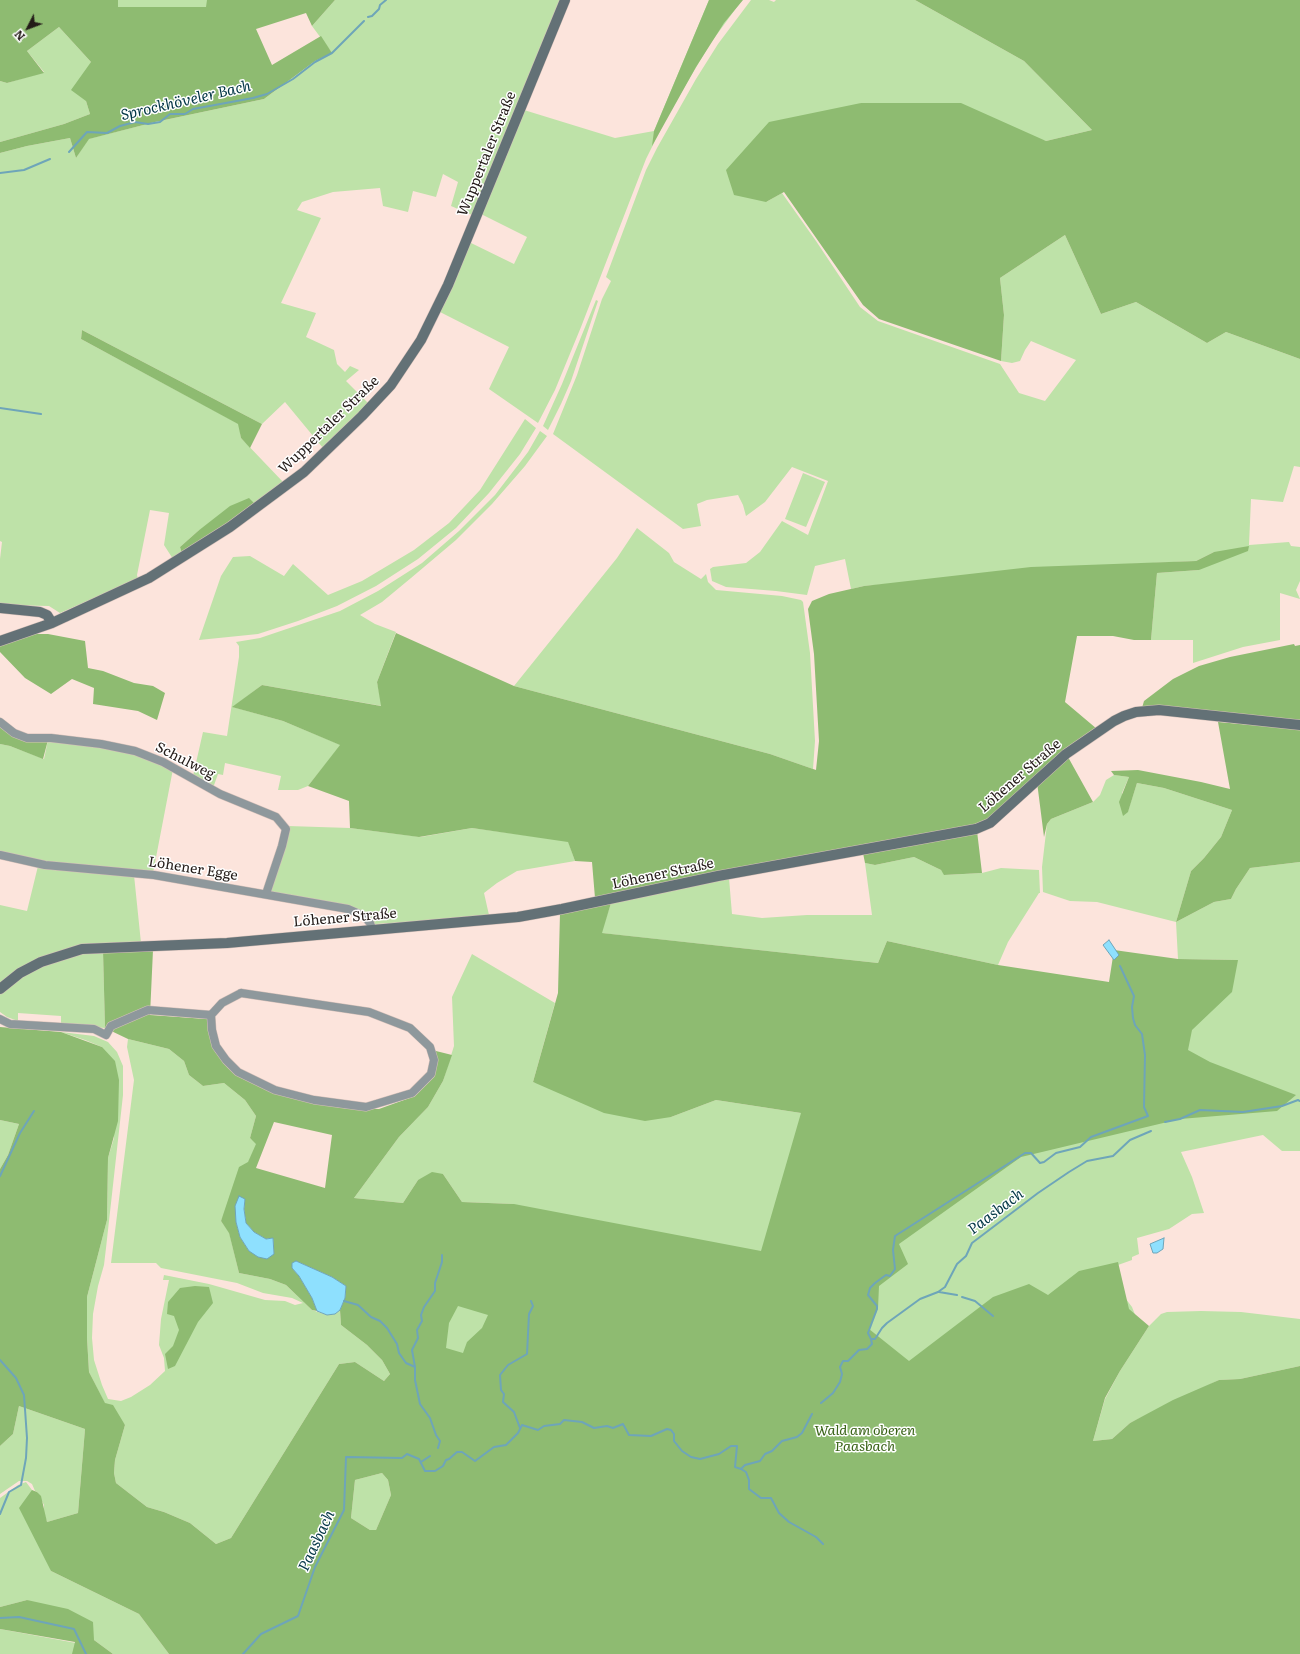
<!DOCTYPE html>
<meta charset="utf-8">
<style>
body{margin:0}
#map{position:relative;width:1300px;height:1654px;overflow:hidden;background:#fce4dc;font-family:Literata,serif}
canvas{display:block}
.north{position:absolute;left:8px;top:8px;width:40px;height:40px;-webkit-text-stroke:3px #fff;paint-order:stroke;rotate:228deg;font-size:11px;font-weight:700;line-height:16px;text-align:center;color:#231b18}
.north::after{content:'';display:block;margin:auto;width:14px;height:18px;background:#231b18;clip-path:polygon(50% 0,100% 100%,50% 72%,0 100%)}
</style>
<div id="map">
<canvas width="1300" height="1654"></canvas>
<div class="north">N</div>
</div>
<script>
const ctx = document.querySelector('canvas').getContext('2d');
ctx.lineJoin = 'round';
function paint(path, color) { ctx.fillStyle = color; ctx.fill(path, 'evenodd'); }
const shape = rows => new Path2D(rows.map(r => 'M' + r).join(''));
function stroke(path, color, width, dash) { ctx.strokeStyle = color; ctx.lineWidth = width; ctx.lineCap = dash ? 'butt' : 'round'; ctx.setLineDash(dash || []); ctx.stroke(path); }
function write(font, color, halo, rows, align = 'center') {
  ctx.font = font + ' Literata,serif'; ctx.lineWidth = 3; ctx.setLineDash([]); ctx.textBaseline = 'middle'; ctx.strokeStyle = halo; ctx.fillStyle = color; for (const [text, x, y, turn = 0] of rows) {
    ctx.save(); ctx.translate(x, y); ctx.rotate((+turn || 0) * Math.PI / 180); ctx.textAlign = isNaN(turn) ? turn : align; if (halo) ctx.strokeText(text, 0, 0); ctx.fillText(text, 0, 0); ctx.restore();
  }
}
const green = shape([
 [118,0,207,0,207,7,118,7],
 [335,0,562,0,472,215,451,206,458,182,443,174,436,197,413,191,408,212,383,206,380,188,333,192,302,202,297,210,321,218,281,303,316,313,306,337,334,350,337,364,345,372,350,366,359,370,346,381,368,403,323,448,285,402,262,424,82,330,81,339,239,424,241,438,284,483,255,504,198,531,180,547,182,554,173,559,164,545,169,513,150,510,137,575,138,579,60,613,49,606,0,605,0,559,2,542,0,541,0,153,27,146,70,138,76,158,88,139,155,122,264,99,315,61,332,53,312,26],
 [709,0,742,0,710,44,688,81,666,119,646,159,581,327,555,390,538,423,489,389,509,347,440,312,469,242,514,264,527,237,481,214,506,157,524,110,615,138,654,131],
 [751,0,769,0,774,2,776,0,915,0,1024,61,1092,130,1046,141,861,103,766,202,782,193,816,241,860,307,878,321,1000,364,1019,393,1045,401,1076,360,1031,341,1025,350,1020,361,1012,363,1001,361,1004,315,1000,278,1065,235,1101,314,1136,302,1207,343,1226,332,1300,359,1300,467,1294,466,1283,502,1251,499,1249,545,1289,542,1291,546,1300,547,1300,581,1296,590,1300,599,1280,593,1280,640,1243,647,1193,663,1193,640,1151,640,1157,573,1199,570,1214,552,1196,561,1130,564,864,586,851,589,845,559,815,566,807,595,776,591,726,587,712,581,710,569,713,567,746,563,760,552,782,521,808,535,828,481,792,467,765,502,746,516,743,505,738,495,707,500,697,504,701,526,683,529,553,434,577,375,602,299,611,281,606,277,646,170,657,148,696,79,718,44],
 [59,27,91,62,86,101,90,114,64,124,0,142,0,81,7,83,44,72,27,51],
 [596,300,598,301,571,381,561,404,548,430,543,426,562,384],
 [525,419,536,428,520,454,489,493,456,528,418,559,376,586,337,606,298,621,258,634,199,640,221,576,233,557,250,556,284,576,293,564,328,595,362,581,414,550,449,523,480,490],
 [540,431,547,436,525,466,492,504,456,540,411,578,382,602,360,615,375,624,396,632,377,682,382,706,262,685,233,707,283,721,341,745,308,786,298,790,278,790,281,776,225,763,223,775,218,774,213,788,193,776,203,732,227,736,239,657,239,646,236,642,260,638,340,611,378,591,422,563,459,531,495,495,528,452],
 [803,473,825,482,806,527,785,519],
 [637,528,669,553,674,562,701,579,706,574,708,582,716,590,782,596,801,600,803,602,810,653,815,741,813,769,770,754,514,686,617,558],
 [48,740,64,742,134,753,173,769,153,873,37,862,0,853,0,744,10,746,44,759],
 [1114,775,1129,777,1122,793,1128,811,1137,783,1164,788,1232,810,1221,837,1204,858,1191,871,1176,922,1214,902,1231,899,1236,889,1250,868,1300,862,1300,1151,1282,1151,1263,1135,1181,1152,1192,1177,1204,1213,1192,1214,1169,1229,1137,1238,1139,1254,1132,1257,1132,1260,1104,1270,1132,1307,1141,1330,1125,1351,1086,1437,1300,1654,338,1654,399,1501,394,1464,360,1458,514,1204,462,1202,443,1174,418,1180,403,1203,354,1198,399,1137,428,1107,443,1081,454,1046,452,997,472,954,555,1003,533,1082,671,1117,716,1100,801,1113,858,1144,1143,961,1238,960,1178,959,1176,922,1097,902,1070,901,1043,892,1042,867,1047,824,1051,819,1093,802,1100,795,1106,780],
 [288,826,350,828,421,837,472,828,568,841,575,861,517,871,497,883,484,893,489,915,460,919,375,924,371,919,269,892],
 [914,857,941,870,945,875,982,873,1001,868,1039,870,1040,893,1039,893,1008,942,998,965,887,941,878,963,601,933,611,903,729,878,732,914,762,918,807,915,872,915,865,863,875,865],
 [38,866,134,875,141,943,88,945,0,983,0,905,27,911],
 [103,951,105,1028,61,1024,61,1016,18,1013,18,1021,7,1017,0,1012,0,994,24,976,50,963,78,954],
 [61,1032,94,1036,108,1042,117,1052,123,1066,123,1095,106,1248,104,1265,98,1286,93,1314,92,1338,94,1360,102,1385,108,1399,121,1401,131,1397,150,1385,165,1371,164,1358,159,1345,161,1319,169,1280,163,1280,164,1275,209,1284,265,1300,285,1301,295,1305,303,1303,292,1298,263,1293,237,1283,161,1268,156,1263,111,1263,134,1080,127,1047,128,1039,169,1049,184,1061,189,1075,203,1086,224,1083,245,1100,256,1116,250,1138,257,1144,221,1221,229,1232,239,1273,270,1279,286,1285,312,1310,327,1315,335,1314,340,1310,341,1325,367,1345,382,1360,390,1374,384,1381,355,1362,339,1364,231,1538,216,1544,190,1523,164,1512,147,1507,116,1483,114,1473,115,1460,125,1425,105,1404,89,1372,87,1338,87,1297,107,1220,108,1158,114,1138,102,1047,85,1040],
 [0,1120,19,1124,8,1155,0,1169],
 [1201,1311,1241,1312,1300,1319,1300,1366,1240,1379,1219,1380,1130,1423,1112,1439,1093,1441,1105,1399,1120,1371,1149,1326,1161,1314,1167,1312],
 [19,1406,85,1429,78,1513,47,1522,44,1513,44,1505,37,1492,35,1491,32,1484,27,1481,19,1481,0,1494,0,1446,13,1434],
 [382,1473,388,1480,391,1495,376,1530,370,1530,351,1518,355,1480],
 [26,1482,32,1490,51,1571,139,1614,169,1654,113,1654,94,1640,27,1600,0,1607,0,1498,18,1485],
 [0,1629,76,1643,73,1654,0,1654]
]);
const forest = shape([
 [0,0,118,0,118,7,206,7,207,0,335,0,312,26,306,13,256,29,272,65,321,36,332,53,315,61,264,99,155,122,89,139,76,158,70,138,27,146,0,153,0,142,64,124,90,114,86,101,71,90,91,62,59,27,27,51,44,73,7,83,0,81],
 [709,0,743,0,724,23,696,67,652,146,654,131],
 [915,0,1300,0,1300,359,1226,332,1207,343,1136,302,1101,314,1065,235,1000,278,1004,315,1001,361,879,319,863,305,784,192,766,202,734,195,726,170,769,122,861,103,961,103,1046,141,1092,130,1024,61],
 [82,330,262,424,250,448,241,438,238,424,81,339],
 [249,498,255,504,182,554,180,547,198,531,230,506],
 [1249,546,1248,551,1199,570,1157,573,1151,640,1134,640,1113,636,1077,636,1065,702,1097,729,1078,740,1054,758,989,819,975,826,595,898,592,862,575,861,568,842,472,828,419,837,350,828,349,801,308,786,340,745,283,721,232,707,262,685,381,706,377,682,396,633,514,686,770,754,816,770,819,741,814,654,808,609,812,601,829,594,864,586,1031,567,1196,561,1214,552],
 [34,634,48,634,85,641,88,668,103,671,134,683,153,686,165,693,157,720,138,711,93,704,94,688,72,679,51,694,25,678,0,652,0,646],
 [1294,644,1295,646,1300,645,1300,722,1142,708,1144,701,1173,679,1199,666,1230,657],
 [1218,722,1300,729,1300,862,1250,868,1236,889,1231,899,1214,902,1176,922,1191,871,1204,858,1221,837,1232,810,1164,788,1137,783,1128,812,1123,816,1119,802,1129,777,1114,775,1111,771,1138,770,1201,782,1230,789],
 [0,725,13,735,48,740,43,759,10,746,0,744],
 [1068,757,1093,802,1051,819,1047,824,1044,837,1037,782],
 [977,831,982,873,944,875,941,870,914,857,875,865,865,863,863,853],
 [611,903,602,933,878,963,887,941,998,965,1109,982,1114,950,1178,959,1238,960,1232,992,1192,1030,1188,1050,1210,1062,1296,1095,1277,1111,1180,1119,1021,1157,899,1244,908,1264,879,1286,878,1308,869,1329,909,1361,993,1297,1029,1284,1048,1295,1079,1271,1118,1262,1129,1309,1149,1326,1120,1371,1105,1398,1093,1441,1112,1439,1130,1423,1173,1400,1219,1380,1240,1379,1300,1366,1300,1654,169,1654,139,1614,51,1571,19,1508,32,1490,37,1492,41,1496,47,1522,78,1513,85,1429,19,1406,13,1434,0,1446,0,1169,8,1155,19,1124,0,1120,0,1027,61,1032,102,1047,115,1061,119,1080,118,1121,108,1158,107,1220,87,1297,87,1338,89,1372,105,1403,113,1405,125,1425,115,1460,114,1473,116,1483,147,1507,164,1512,190,1523,216,1544,231,1538,339,1364,355,1362,384,1381,390,1374,382,1360,367,1345,341,1325,340,1310,345,1298,346,1286,332,1277,296,1261,292,1268,299,1276,312,1298,317,1311,312,1310,286,1285,270,1279,239,1273,229,1233,221,1221,239,1167,248,1162,256,1144,250,1138,256,1116,245,1100,224,1083,203,1086,189,1075,184,1061,169,1049,128,1039,105,1028,103,951,153,950,150,1015,207,1019,212,1044,228,1068,281,1095,316,1104,350,1109,379,1109,415,1096,434,1077,436,1067,436,1051,452,1055,443,1081,428,1107,399,1137,354,1198,403,1203,418,1180,432,1172,443,1174,462,1202,514,1204,761,1251,801,1113,716,1100,671,1117,645,1121,604,1113,533,1082,558,993,560,913],
 [274,1122,332,1135,325,1188,256,1168],
 [245,1199,244,1209,246,1223,254,1232,266,1239,273,1238,274,1254,249,1251,240,1237,236,1222],
 [458,1306,488,1315,482,1328,467,1342,463,1353,446,1348,449,1323],
 [382,1473,388,1480,391,1495,376,1530,370,1530,351,1518,355,1480],
 [195,1286,209,1287,213,1303,198,1322,175,1366,168,1369,165,1354,173,1346,179,1330,174,1316,167,1314,168,1302,180,1288],
 [27,1600,68,1609,93,1622,94,1640,113,1654,72,1654,75,1642,0,1629,0,1607]
]);
const water = shape([
 [1109,940,1119,955,1114,960,1103,945,1109,940],
 [239,1196,245,1199,244,1209,246,1223,254,1232,266,1239,273,1238,274,1254,267,1259,258,1257,249,1251,240,1237,236,1222,235,1206,239,1196],
 [1164,1238,1163,1249,1157,1253,1153,1253,1150,1244,1164,1238],
 [296,1261,332,1277,346,1286,345,1298,340,1310,335,1314,327,1315,317,1311,312,1298,299,1276,292,1268,292,1263,296,1261]
]);
const stream = shape([
 [368,17,372,16,379,9,380,5,386,0],
 [69,152,87,132,107,133,120,126,135,122,148,124,160,122,170,114,185,114,193,109,253,98,267,94,293,79,315,62,332,53,364,21],
 [0,173,24,170,50,159],
 [0,408,41,414],
 [1165,1122,1180,1119,1200,1110,1243,1112,1282,1106,1298,1100,1300,1101],
 [0,1176,20,1133,34,1111],
 [939,1292,957,1295],
 [962,1297,975,1301,993,1316],
 [344,1301,358,1305,371,1317,380,1321,387,1328,397,1344,399,1353,406,1363,415,1367,415,1380,420,1404,430,1418,436,1435,440,1441,438,1448],
 [871,1339,868,1333,877,1309,877,1306,868,1295,870,1288,875,1283,886,1275,890,1276,895,1269,893,1250,895,1236,1025,1153,1031,1153,1040,1163,1044,1162,1056,1153,1080,1147,1091,1137,1148,1116,1144,1107,1145,1055,1142,1034,1135,1025,1133,1018,1132,1007,1134,996,1120,966],
 [0,1360,16,1378,24,1395,27,1438,26,1458,21,1485,9,1492,0,1514],
 [415,1367,412,1350,418,1338,417,1330,422,1321,421,1315,424,1307,435,1291,435,1283,442,1262,442,1255],
 [821,1403,833,1393,840,1382,842,1374,840,1367,843,1361,848,1361,859,1350,867,1349,872,1344,871,1339,875,1339,882,1328,887,1323,920,1299,938,1292,945,1287,957,1264,966,1256,972,1243,1038,1193,1069,1172,1087,1161,1113,1156,1130,1140,1151,1131],
 [520,1428,514,1412,503,1402,504,1394,501,1390,500,1375,508,1365,527,1354,529,1314,533,1306,531,1301],
 [421,1462,430,1456],
 [741,1469,746,1472,749,1480,749,1489,761,1498,771,1498,779,1513,789,1522,816,1537,823,1544],
 [0,1618,19,1617,74,1629,86,1654],
 [243,1654,261,1634,298,1616,315,1567,344,1510,346,1457,402,1458,407,1454,419,1459,425,1471,435,1471,443,1466,446,1460,449,1459,457,1452,462,1452,475,1461,494,1447,506,1445,518,1433,522,1425,538,1430,544,1426,560,1424,564,1420,582,1422,594,1428,607,1426,613,1428,623,1424,629,1435,651,1436,667,1429,671,1430,674,1434,674,1441,682,1451,691,1457,700,1459,719,1454,731,1446,737,1446,735,1467,741,1469,745,1465,760,1461,765,1454,772,1451,782,1441,797,1437,802,1433,812,1414]
]);
const street = shape([
 [0,722,14,733,27,738,51,738,101,744,135,751,163,762,220,794,276,817,286,829,282,846,266,894],
 [0,855,45,865,154,875,348,909,364,916,370,923,372,929],
 [241,993,369,1012,410,1028,430,1047,434,1060,431,1074,412,1093,366,1107,314,1100,275,1090,238,1072,226,1060,216,1046,212,1030,211,1015,222,1003,241,993],
 [0,1019,10,1024,94,1029,106,1035,111,1026,148,1010,211,1015]
]);
const secondary = shape([
 [0,608,40,612,47,615,52,623],
 [0,641,52,623,149,578,230,527,304,472,362,416,391,385,421,340,448,285,565,0],
 [0,989,20,973,41,962,82,949,227,943,518,917,562,909,718,876,976,829,990,823,1066,754,1114,721,1124,716,1136,712,1159,710,1300,725]
]);
const streetNames = [
 ["Wuppertaler Straße",487,154,-68],
 ["Wuppertaler Straße",329,425,-44],
 ["Schulweg",185,761,27],
 ["Löhener Straße",1020,776,-41],
 ["Löhener Egge",193,869,9],
 ["Löhener Straße",663,874,-12],
 ["Löhener Straße",345,918,-5]
];
const parkNames = [
 ["Wald am oberen",865,1431],
 ["Paasbach",865,1447]
];
const waterNames = [
 ["Sprockhöveler Bach",186,101,-13],
 ["Paasbach",996,1212,-37],
 ["Paasbach",317,1541,-65]
];
paint(green, '#bee2a8');
paint(forest, '#8ebb71');
paint(water, '#8ee0fe');
stroke(water, '#6ea5b9', 1);
stroke(stream, '#6ea5b9', 2);
stroke(street, '#d5c0b9', 9);
stroke(secondary, '#d5c0b9', 11);
stroke(street, '#8e989c', 8);
stroke(secondary, '#637176', 10);
write('14px', '#231b18', '#fff', streetNames);
write('italic 14px', '#3a6418', '#fff', parkNames);
write('italic 15px', '#003544', '#fff', waterNames);
</script>
